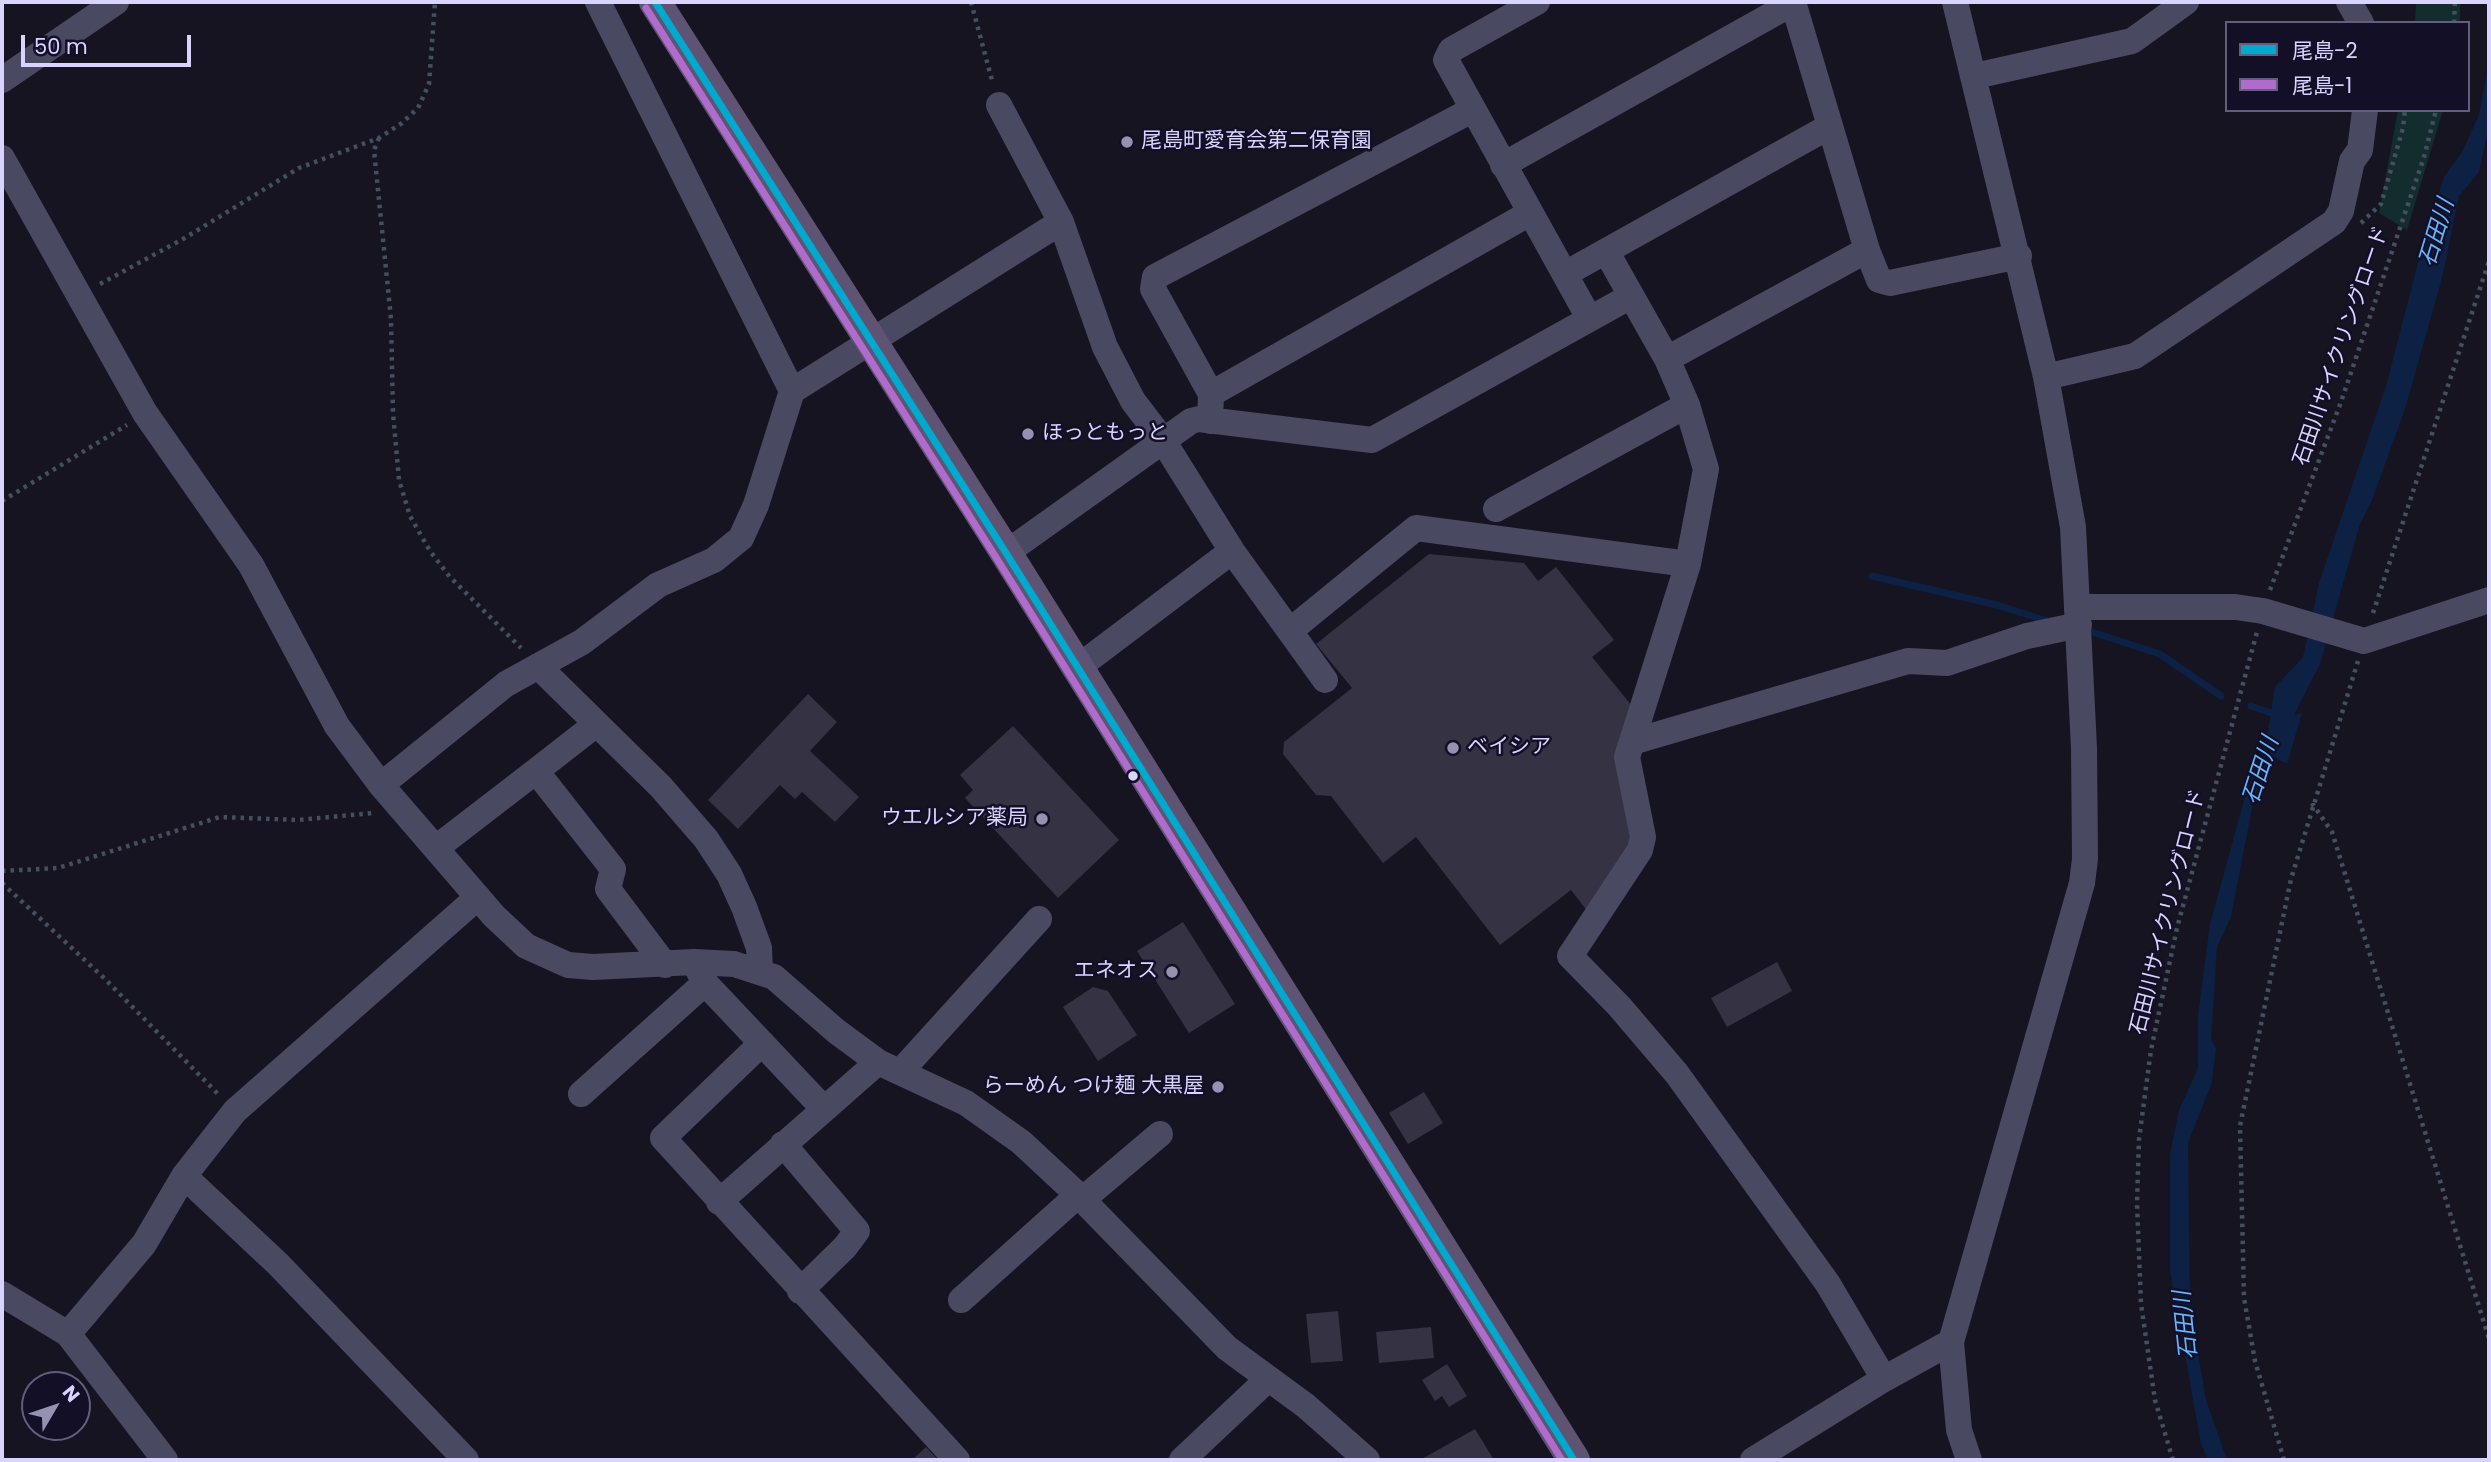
<!DOCTYPE html>
<meta charset="utf-8">
<style>
body{margin:0}
#map{position:relative;width:2491px;height:1462px;overflow:hidden;background:#161421;font-family:Poppins,"Noto Sans JP",sans-serif}
canvas{display:block}
.frame{position:absolute;inset:0;border:4px solid #d9d4ff;pointer-events:none}
.legend{position:absolute;left:2225px;top:21px;width:245px;height:91px;box-sizing:border-box;background:#130f26;border:2px solid #625e7d;margin:0;padding:9px 12px;list-style:none;font-size:21px;color:#d9d4ff}
.legend li{display:flex;align-items:center;gap:14px;height:35px}
.legend b{width:35px;border:2px solid #625e7d}
.north{position:absolute;left:21px;top:1371px;width:70px;height:70px;box-sizing:border-box;background:#130f26;border:2px solid #625e7d;border-radius:50%;rotate:51deg;font-size:19px;font-weight:700;line-height:28px;text-align:center;color:#d9d4ff}
.north::after{content:'';display:block;margin:auto;width:24px;height:32px;background:#9591b1;clip-path:polygon(50% 0,100% 100%,50% 72%,0 100%)}
.scale{position:absolute;left:21px;top:35px;width:170px;height:32px;box-sizing:border-box;border:4px solid #d9d4ff;border-top:0;padding-left:9px;font-size:21px;line-height:24px;white-space:nowrap;color:#d9d4ff;-webkit-text-stroke:5px #130f26;paint-order:stroke}
</style>
<div id="map">
<canvas width="2491" height="1462"></canvas>
<div class="frame"></div>
<ul class="legend">
<li><b style="height:9px;background:#00a9ce"></b>尾島-2</li>
<li><b style="height:9px;background:#b06ccc"></b>尾島-1</li>
</ul>
<div class="north">N</div>
<div class="scale">50 m</div>
</div>
<script>
const ctx = document.querySelector('canvas').getContext('2d');
ctx.lineJoin = 'round';
function paint(path, color) { ctx.fillStyle = color; ctx.fill(path, 'evenodd'); }
const shape = rows => new Path2D(rows.map(r => 'M' + r).join(''));
function stroke(path, color, width, dash) { ctx.strokeStyle = color; ctx.lineWidth = width; ctx.lineCap = dash ? 'butt' : 'round'; ctx.setLineDash(dash || []); ctx.stroke(path); }
function write(font, color, halo, rows, align = 'center') {
  ctx.font = font + ' Poppins,"Noto Sans JP",sans-serif'; ctx.lineWidth = 5; ctx.setLineDash([]); ctx.textBaseline = 'middle'; ctx.strokeStyle = halo; ctx.fillStyle = color; for (const [text, x, y, turn = 0] of rows) {
    ctx.save(); ctx.translate(x, y); ctx.rotate((+turn || 0) * Math.PI / 180); ctx.textAlign = isNaN(turn) ? turn : align; if (halo) ctx.strokeText(text, 0, 0); ctx.fillText(text, 0, 0); ctx.restore();
  }
}
const green = shape([
 [2416,2,2460,2,2460,23,2415,23],
 [2398,110,2443,110,2407,230,2379,213]
]);
const water = shape([
 [2489,62,2489,125,2479,172,2459,196,2442,278,2405,409,2372,500,2360,524,2320,664,2294,715,2302,713,2287,764,2273,756,2253,803,2231,917,2217,947,2211,1039,2216,1048,2212,1082,2188,1143,2190,1307,2206,1400,2227,1460,2208,1460,2201,1444,2170,1271,2170,1155,2179,1110,2198,1068,2198,1016,2210,924,2248,786,2267,738,2275,687,2303,657,2319,583,2386,386,2425,236,2444,177,2462,152,2479,115]
]);
const stream = shape([
 [1872,576,1997,605,2047,621],
 [2083,629,2160,654,2221,696],
 [2251,706,2277,715]
]);
const building = shape([
 [1429,554,1524,563,1538,581,1556,567,1614,640,1592,657,1632,706,1633,834,1624,859,1588,912,1571,890,1500,945,1416,837,1383,863,1331,796,1316,795,1283,754,1284,742,1352,688,1316,644],
 [808,694,837,722,810,751,859,797,835,822,802,792,795,799,780,785,738,829,708,800],
 [1013,726,1119,840,1058,898,965,798,973,790,960,775],
 [1183,922,1235,1004,1189,1033,1137,951],
 [1777,962,1792,991,1727,1027,1711,998],
 [1093,987,1108,991,1137,1035,1098,1061,1063,1007],
 [1424,1092,1443,1123,1408,1144,1389,1113],
 [1338,1311,1343,1361,1311,1363,1306,1314],
 [1431,1327,1434,1358,1379,1363,1376,1332],
 [1447,1364,1467,1396,1449,1407,1442,1396,1435,1401,1422,1380],
 [1475,1429,1494,1460,1420,1460],
 [926,1447,938,1460,912,1460]
]);
const path = shape([
 [971,2,993,84],
 [2454,23,2455,2],
 [379,138,374,150,391,319,393,413,399,480,410,516,430,551,450,577,521,648],
 [2361,223,2381,204,2403,128,2405,110],
 [100,284,183,239,299,168,379,138,402,123,418,108,429,84,435,2],
 [2,501,127,425],
 [2270,590,2341,402,2424,157,2436,110],
 [2373,613,2489,261],
 [2312,803,2332,832,2489,1339],
 [2,871,58,868,220,817,297,820,374,813],
 [2,883,104,978,219,1095],
 [2173,1460,2155,1400,2141,1304,2137,1203,2139,1139,2151,1050,2177,928,2257,632],
 [2284,1460,2255,1361,2244,1298,2240,1126,2291,879,2358,661]
]);
const minor = shape([
 [598,2,792,391],
 [1537,2,1451,50,1446,60,1589,318],
 [1793,2,1867,250,1879,280,1890,283,2019,256],
 [1955,2,2046,377,2073,527,2084,748,2085,859,2082,883,1951,1342,1959,1430,1969,1460],
 [2349,2,2361,23],
 [1975,76,2132,41,2186,2],
 [2,80,116,2],
 [999,105,1061,222,1105,347,1133,401,1162,439,1232,551,1325,680],
 [2,158,145,413,251,565,337,726,381,785,494,916,526,946,568,965,593,967,694,962,734,964,774,977,836,1031,878,1062,966,1103,1021,1142,1078,1195,1227,1348,1306,1406,1367,1460],
 [1503,165,1793,3],
 [1606,251,1667,359,1687,405,1706,469,1688,564,1627,757,1643,837,1640,850,1570,956,1619,1006,1677,1074,1828,1284,1884,1379],
 [1565,274,1830,126],
 [1667,359,1867,250],
 [2046,377,2135,356,2334,222,2341,211,2352,161,2360,150,2365,110],
 [1211,394,1530,213],
 [1210,421,1211,394,1153,289,1155,277,1472,110],
 [1496,509,1687,405],
 [1006,553,1191,421,1199,419,1372,440,1631,296],
 [2078,607,2235,607,2263,611,2364,641,2489,600],
 [1291,630,1416,528,1688,564],
 [538,666,661,787,706,839,729,874,744,907,759,948,760,971],
 [1077,668,1232,551],
 [1632,742,1908,661,1947,663,2027,636,2079,625],
 [536,771,595,725],
 [381,785,506,684,582,642,658,585,714,560,741,538,756,505,792,391,1061,222],
 [436,848,536,771,613,869,608,889,665,965],
 [694,962,705,983,824,1109],
 [762,1043,663,1138,957,1460],
 [901,1071,1039,919],
 [581,1094,705,983],
 [783,1144,857,1231,845,1247,800,1291],
 [184,1176,278,1264,466,1460],
 [1082,1200,1160,1134],
 [719,1202,878,1062],
 [2,1294,68,1334,165,1460],
 [961,1300,1078,1195],
 [68,1334,144,1244,184,1176,235,1111,478,897],
 [1182,1460,1267,1380],
 [1753,1460,1884,1379,1951,1342]
]);
const major = shape([
 [655,2,1006,553,1574,1460]
]);
const bus1 = shape([
 [655,2,1006,553,1574,1460]
]);
const bus2 = shape([
 [646,8,997,559,1562,1460]
]);
const markers = [
 [1127,142,7,"#9591b1"],
 [1028,434,7,"#9591b1"],
 [1453,748,7,"#9591b1"],
 [1133,776,6,"#d9d4ff"],
 [1042,819,7,"#9591b1"],
 [1172,972,7,"#9591b1"],
 [1218,1087,7,"#9591b1"]
];
const poiNames = [
 ["尾島町愛育会第二保育園",1141,142],
 ["ほっともっと",1042,434],
 ["ベイシア",1467,748],
 ["ウエルシア薬局",1028,819,"right"],
 ["エネオス",1158,972,"right"],
 ["らーめん つけ麺 大黒屋",1204,1087,"right"]
];
const streetNames = [
 ["石田川サイクリングロード",2342,346,-71],
 ["石田川サイクリングロード",2169,912,-76]
];
const waterNames = [
 ["石田川",2438,233,-73],
 ["石田川",2262,771,-72],
 ["石田川",2187,1325,-96]
];
paint(green, '#132c2d');
paint(water, '#0d2144');
stroke(stream, '#0d2144', 7);
paint(building, '#343243');
stroke(path, '#44505f', 4.5, [3.5, 5]);
stroke(minor, '#4a4962', 26);
stroke(major, '#5e5373', 32);
stroke(bus1, '#00a9ce', 7);
stroke(bus2, '#b06ccc', 7);
for (const [x, y, r, color] of markers) { const dot = new Path2D(); dot.arc(x, y, r, 0, 2 * Math.PI); ctx.fillStyle = color; ctx.fill(dot); stroke(dot, '#130f26', 2.5); }
write('21px', '#d9d4ff', '#130f26', poiNames, 'left');
write('21px', '#d9d4ff', '#130f26', streetNames);
write('italic 23px', '#62b6ff', '#130f26', waterNames);
</script>
